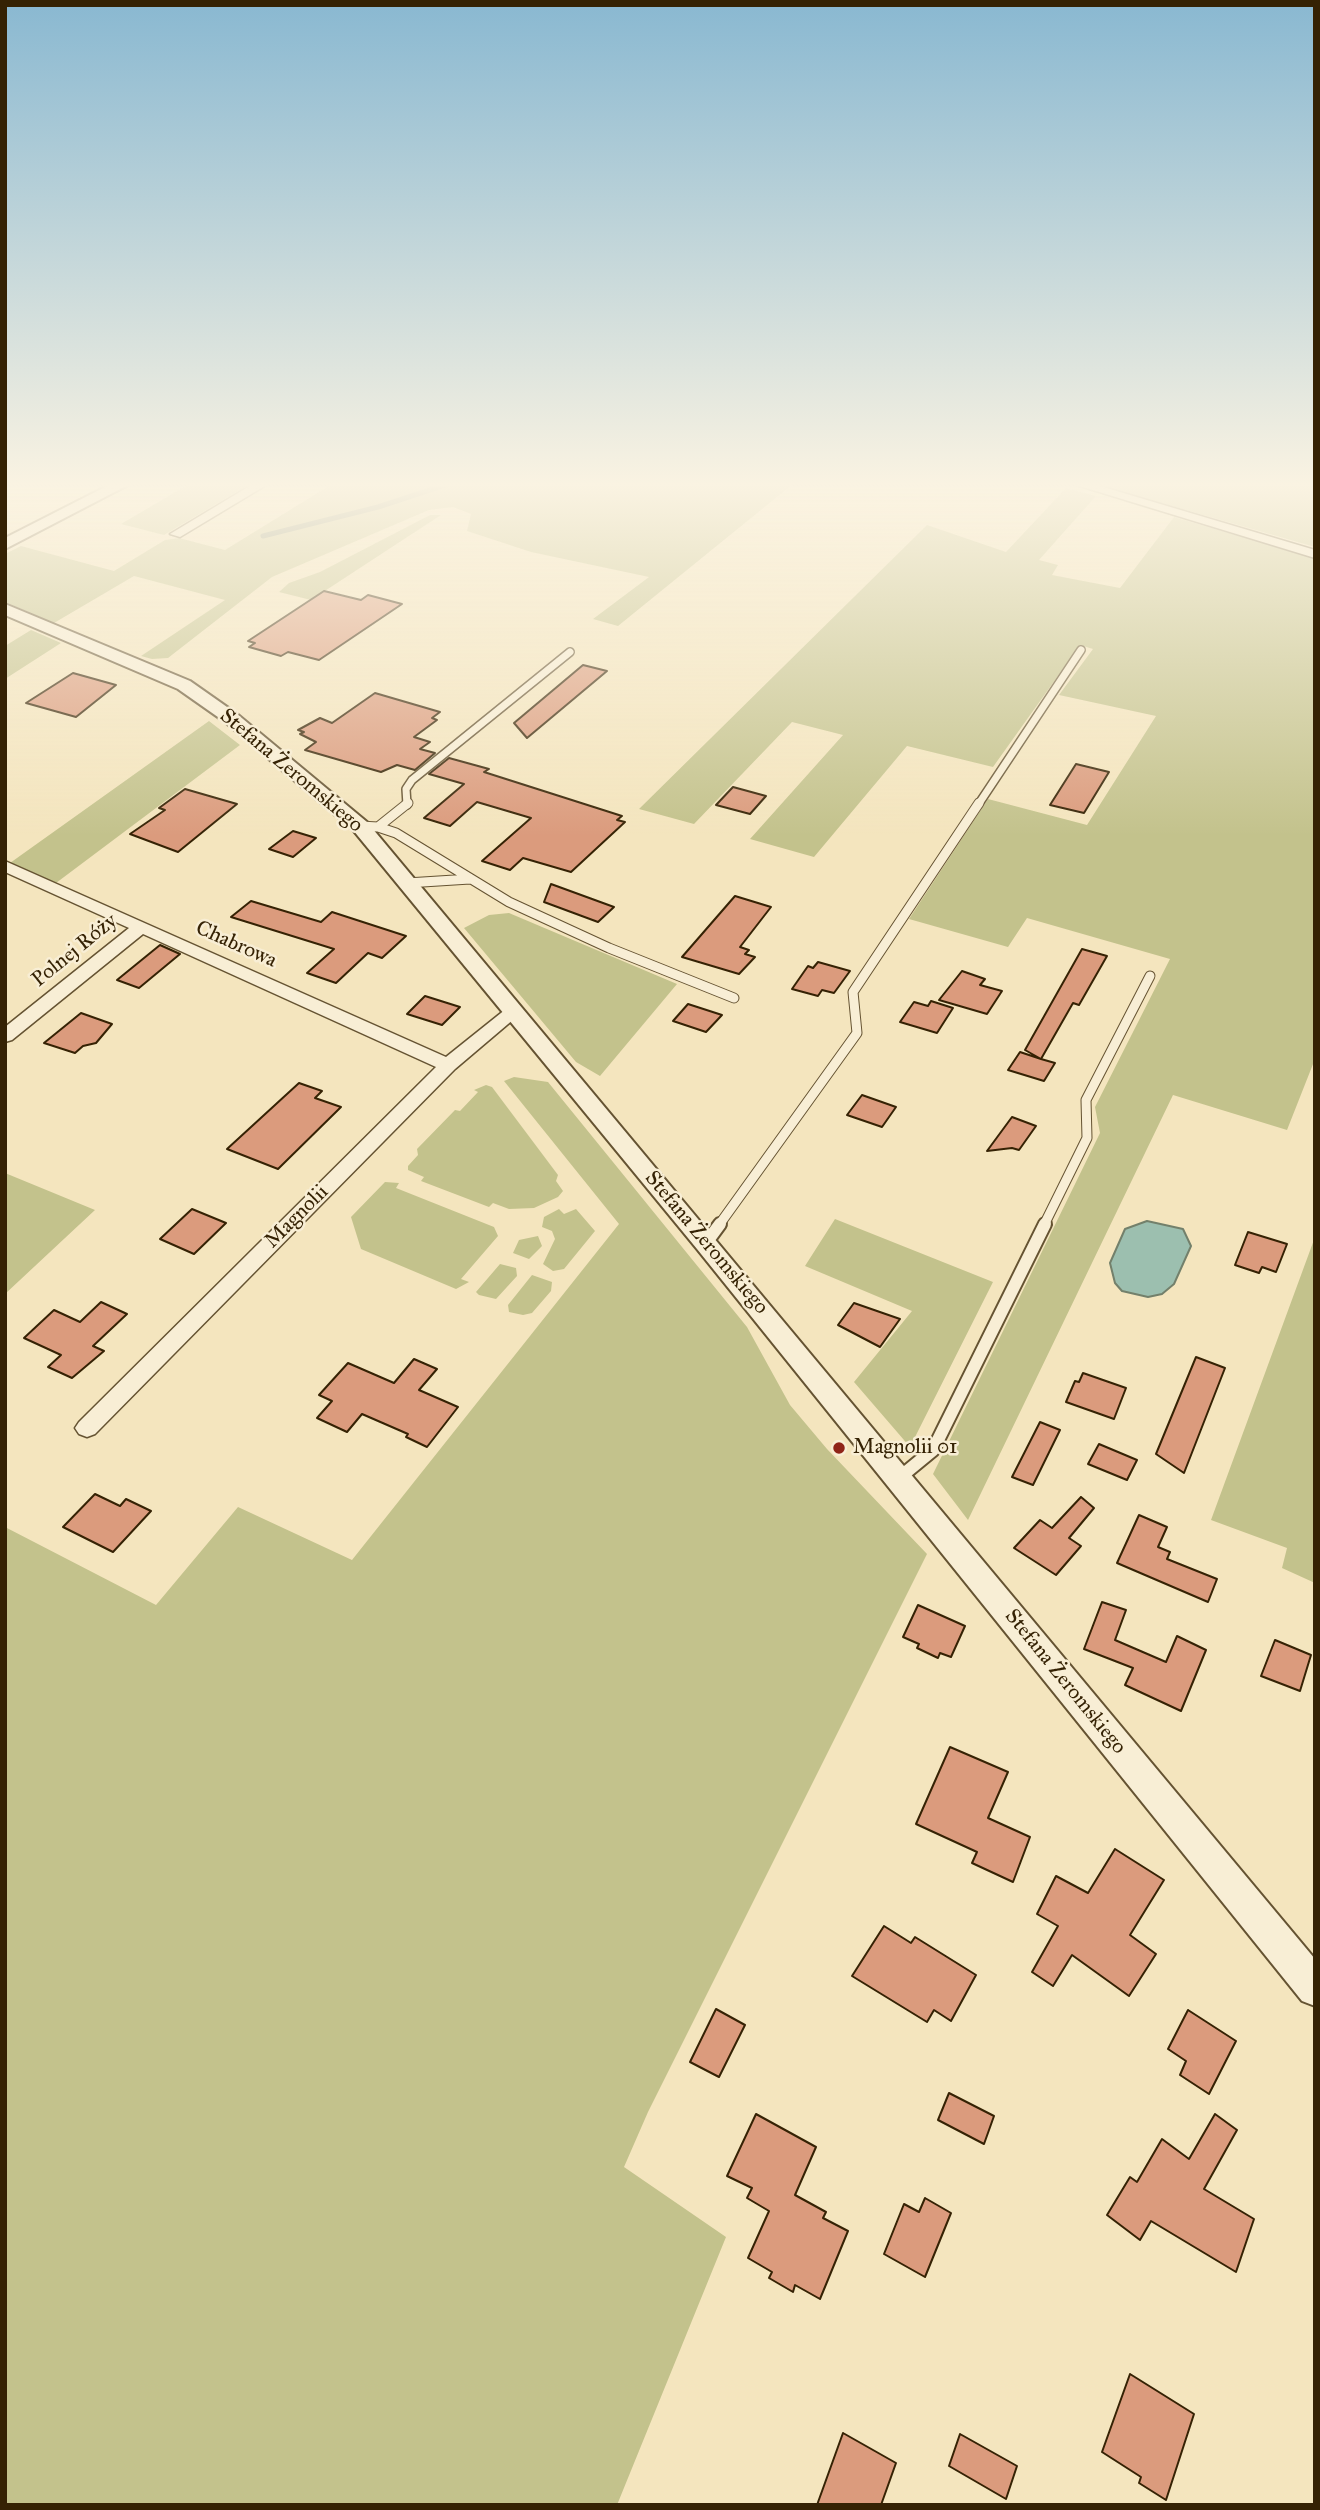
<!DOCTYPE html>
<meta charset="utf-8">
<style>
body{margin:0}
#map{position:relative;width:1320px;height:2510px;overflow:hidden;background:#f4e5be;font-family:"IM FELL Great Primer",serif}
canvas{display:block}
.frame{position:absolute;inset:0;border:7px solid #352204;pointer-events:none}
</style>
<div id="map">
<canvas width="1320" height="2510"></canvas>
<div class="frame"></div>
</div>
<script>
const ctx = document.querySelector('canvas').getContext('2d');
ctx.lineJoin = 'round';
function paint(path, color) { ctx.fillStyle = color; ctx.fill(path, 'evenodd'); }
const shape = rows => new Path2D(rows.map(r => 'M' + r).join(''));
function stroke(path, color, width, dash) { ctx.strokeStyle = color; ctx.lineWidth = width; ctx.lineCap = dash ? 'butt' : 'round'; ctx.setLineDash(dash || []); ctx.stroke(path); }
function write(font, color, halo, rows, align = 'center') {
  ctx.font = font + ' "IM FELL Great Primer",serif'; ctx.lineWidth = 5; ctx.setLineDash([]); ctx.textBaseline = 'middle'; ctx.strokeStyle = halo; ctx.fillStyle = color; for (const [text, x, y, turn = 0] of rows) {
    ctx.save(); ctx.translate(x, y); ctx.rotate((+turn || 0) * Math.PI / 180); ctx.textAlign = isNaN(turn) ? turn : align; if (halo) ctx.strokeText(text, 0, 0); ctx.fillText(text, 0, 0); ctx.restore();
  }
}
const green = shape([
 [189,484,250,484,164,535,121,524],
 [332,484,793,484,618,626,593,619,649,577,531,552,467,531,471,514,453,507,429,510,272,577,168,658,152,659,141,656,225,600,134,576,54,623,5,602,5,554,21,546,114,571,165,540,179,538,225,550],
 [1099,484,1315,484,1315,547,1123,492],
 [1066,488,1096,496,1039,560,1058,565,1052,575,1120,588,1174,517,1315,558,1315,1059,1287,1130,1173,1095,968,1520,933,1474,1100,1133,1095,1107,1170,959,1027,918,1008,947,909,919,988,799,1087,825,1156,716,1059,695,1093,649,1080,645,993,767,907,746,814,857,750,839,843,735,792,722,694,824,639,809,927,525,1006,552],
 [430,515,441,515,311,600,279,592,289,583,320,572],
 [31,630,61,643,5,679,5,646],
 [209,721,240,745,56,883,10,863],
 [509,913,677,984,600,1076,576,1062,464,928,489,915],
 [514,1077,548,1082,747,1327,790,1405,827,1449,927,1554,648,2112,624,2167,726,2237,617,2505,5,2505,5,1527,156,1605,238,1507,352,1560,619,1224,504,1081],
 [486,1085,492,1087,558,1175,556,1181,563,1191,558,1197,534,1208,509,1209,493,1203,489,1207,421,1181,424,1177,408,1170,408,1166,418,1155,417,1149,455,1110,460,1111,478,1092,474,1090],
 [5,1173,95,1210,5,1294],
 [385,1182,399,1183,396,1188,494,1227,498,1236,461,1279,469,1282,456,1289,361,1249,351,1217],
 [559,1209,564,1214,576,1209,595,1231,564,1269,553,1271,543,1264,555,1239,552,1231,542,1227,544,1217],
 [835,1219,993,1282,910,1447,854,1382,912,1311,805,1266],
 [538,1236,542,1246,529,1259,513,1253,519,1240],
 [1315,1237,1315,1583,1282,1568,1287,1548,1211,1520],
 [500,1264,516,1268,517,1276,496,1299,479,1295,476,1292],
 [532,1275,552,1282,551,1291,532,1313,523,1315,509,1312,508,1305]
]);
const water = shape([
 [1147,1221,1183,1229,1191,1246,1174,1284,1162,1294,1148,1297,1122,1291,1115,1283,1110,1263,1125,1229,1147,1221]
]);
const stream = shape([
 [263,536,378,507,448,484]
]);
const building = shape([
 [324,591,361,600,368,595,402,604,319,660,288,652,281,656,249,647,255,643,248,641,324,591],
 [583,665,607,671,527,738,514,723,583,665],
 [73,673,116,685,76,717,26,703,73,673],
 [375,693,440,712,432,718,437,720,414,737,430,742,420,749,435,753,415,770,397,765,381,772,305,750,316,742,300,734,304,732,298,730,320,718,332,723,375,693],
 [449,758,489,769,484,772,622,816,617,820,625,822,571,872,523,858,510,870,482,861,531,818,477,802,450,826,424,818,464,784,429,774,449,758],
 [1076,764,1109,772,1084,813,1050,805,1076,764],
 [733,787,766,796,750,814,716,805,733,787],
 [185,789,237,804,178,852,130,834,165,810,159,808,185,789],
 [293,831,316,838,293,857,269,849,293,831],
 [551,884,614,907,598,922,544,902,551,884],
 [735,896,771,907,740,947,749,950,745,954,755,957,739,974,682,957,735,896],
 [251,901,321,922,332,912,406,936,382,958,368,953,336,983,307,973,334,949,231,917,251,901],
 [160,945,180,954,139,988,117,980,160,945],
 [1082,949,1107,956,1079,1005,1073,1003,1041,1059,1055,1063,1044,1081,1008,1070,1020,1052,1041,1059,1025,1050,1082,949],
 [818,962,850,971,834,993,822,990,818,996,792,989,808,966,813,968,818,962],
 [962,971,985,979,980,985,1002,991,987,1014,939,1000,962,971],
 [425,996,460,1007,442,1025,407,1014,425,996],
 [931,1001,953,1008,937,1033,900,1022,914,1002,928,1006,931,1001],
 [688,1004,722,1015,706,1032,673,1021,688,1004],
 [81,1013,112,1024,96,1043,83,1046,75,1053,44,1043,81,1013],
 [299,1083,322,1091,315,1098,341,1107,278,1169,227,1149,299,1083],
 [862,1095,896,1107,882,1127,847,1115,862,1095],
 [1012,1117,1036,1126,1019,1150,1012,1148,987,1151,1012,1117],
 [192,1209,226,1223,194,1254,160,1239,192,1209],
 [1248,1232,1287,1244,1276,1272,1262,1267,1259,1273,1235,1265,1248,1232],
 [101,1302,127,1314,93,1346,104,1351,72,1378,48,1367,61,1355,24,1338,54,1310,80,1322,101,1302],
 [854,1303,900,1319,880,1347,838,1325,854,1303],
 [1196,1357,1225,1368,1184,1473,1156,1454,1196,1357],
 [414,1359,437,1369,419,1390,458,1407,427,1447,406,1437,408,1434,362,1414,347,1432,317,1418,332,1401,319,1395,348,1363,394,1383,414,1359],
 [1083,1373,1126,1388,1114,1419,1066,1402,1075,1381,1079,1382,1083,1373],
 [1040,1422,1060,1430,1033,1485,1012,1477,1040,1422],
 [1099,1444,1137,1460,1127,1480,1088,1464,1099,1444],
 [95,1494,120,1506,126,1499,151,1511,113,1552,63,1527,95,1494],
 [1081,1497,1094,1508,1069,1538,1081,1546,1056,1575,1014,1548,1040,1520,1052,1528,1081,1497],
 [1139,1515,1167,1527,1158,1547,1170,1552,1167,1559,1217,1579,1208,1602,1117,1563,1139,1515],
 [1102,1602,1126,1610,1115,1640,1166,1662,1177,1636,1206,1650,1181,1711,1125,1685,1133,1668,1084,1649,1102,1602],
 [918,1605,965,1626,951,1657,940,1653,938,1658,917,1648,919,1644,903,1637,918,1605],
 [1275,1640,1311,1655,1300,1691,1261,1676,1275,1640],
 [950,1747,1008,1772,988,1818,1030,1837,1013,1882,972,1863,977,1852,916,1824,950,1747],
 [1115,1849,1164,1880,1130,1935,1156,1954,1129,1996,1072,1955,1053,1986,1032,1972,1058,1926,1037,1914,1056,1876,1088,1893,1115,1849],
 [884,1926,911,1943,915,1937,976,1975,951,2021,934,2010,927,2022,852,1976,884,1926],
 [716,2009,745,2025,719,2077,690,2062,716,2009],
 [1188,2010,1236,2041,1209,2094,1180,2075,1186,2061,1168,2049,1188,2010],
 [949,2093,994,2116,984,2144,938,2120,949,2093],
 [756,2114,816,2147,795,2195,826,2212,823,2218,848,2231,820,2299,795,2285,793,2292,769,2278,772,2272,748,2258,769,2211,747,2198,752,2188,727,2176,756,2114],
 [1215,2114,1237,2130,1204,2189,1254,2219,1236,2272,1151,2221,1140,2240,1107,2215,1130,2177,1137,2182,1162,2139,1189,2159,1215,2114],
 [925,2198,951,2213,925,2277,884,2254,904,2204,919,2212,925,2198],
 [1130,2374,1194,2414,1166,2500,1139,2483,1141,2477,1102,2452,1130,2374],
 [843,2433,896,2463,881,2505,817,2505,843,2433],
 [960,2434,1017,2466,1006,2499,949,2466,960,2434]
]);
const serviceFar2 = shape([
 [407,805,406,789,412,780,570,652],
 [978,805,1081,650]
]);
const serviceFar1 = shape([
 [360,826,378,827,396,833,509,902,609,948,734,998],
 [378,827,408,803],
 [407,883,470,879],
 [719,1225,857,1033,853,992,979,803],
 [1044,1225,1087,1138,1086,1100,1150,976]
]);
const service = shape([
 [706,1243,720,1224],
 [899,1478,933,1450,1045,1224]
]);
const minor = shape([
 [253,484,268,484,180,537,170,534,253,484],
 [1073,484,1093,484,1315,550,1315,558,1073,484],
 [5,861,446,1057,506,1009,512,1007,521,1013,455,1069,95,1434,87,1437,79,1434,75,1428,79,1422,436,1067,143,934,12,1040,5,1042,5,1027,129,928,5,872,5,861]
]);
const tertiary = shape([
 [111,484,130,484,5,549,5,538,111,484],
 [5,604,190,681,237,714,367,822,1315,1959,1315,2006,1302,2001,697,1249,353,830,225,722,178,689,5,615,5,604]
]);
const markers = [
 [839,1448,7,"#8f2418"]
];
const streetNames = [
 ["Stefana Żeromskiego",291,771,40],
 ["Chabrowa",236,945,24],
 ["Polnej Róży",75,951,-39],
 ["Magnolii",297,1217,-45],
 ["Stefana Żeromskiego",706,1243,50],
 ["Stefana Żeromskiego",1065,1682,51]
];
const poiNames = [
 ["Magnolii 01",853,1448]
];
paint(green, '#c3c28c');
paint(water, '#9cbfaf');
stroke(water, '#73806b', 2);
stroke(stream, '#73806b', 5);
paint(building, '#db9b7d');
stroke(building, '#352204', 2);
stroke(serviceFar2, '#655332', 10);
stroke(serviceFar1, '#655332', 11);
stroke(service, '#655332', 16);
stroke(minor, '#655332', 3);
stroke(tertiary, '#655332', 4);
stroke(serviceFar2, '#f8eed5', 7);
stroke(serviceFar1, '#f8eed5', 9);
stroke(service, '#f8eed5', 12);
paint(minor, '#f8eed5');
paint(tertiary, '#f8eed5');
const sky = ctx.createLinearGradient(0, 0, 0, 836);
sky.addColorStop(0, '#89b8d1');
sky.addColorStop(0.58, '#faf3e2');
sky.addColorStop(1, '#faf3e200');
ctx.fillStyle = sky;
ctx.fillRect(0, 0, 1320, 836);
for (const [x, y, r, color] of markers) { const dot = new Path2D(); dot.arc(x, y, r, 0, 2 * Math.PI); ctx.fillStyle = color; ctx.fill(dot); stroke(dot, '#f8eed5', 2.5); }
write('21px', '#352204', '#f8eed5', streetNames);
write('21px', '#352204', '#f8eed5', poiNames, 'left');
</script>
